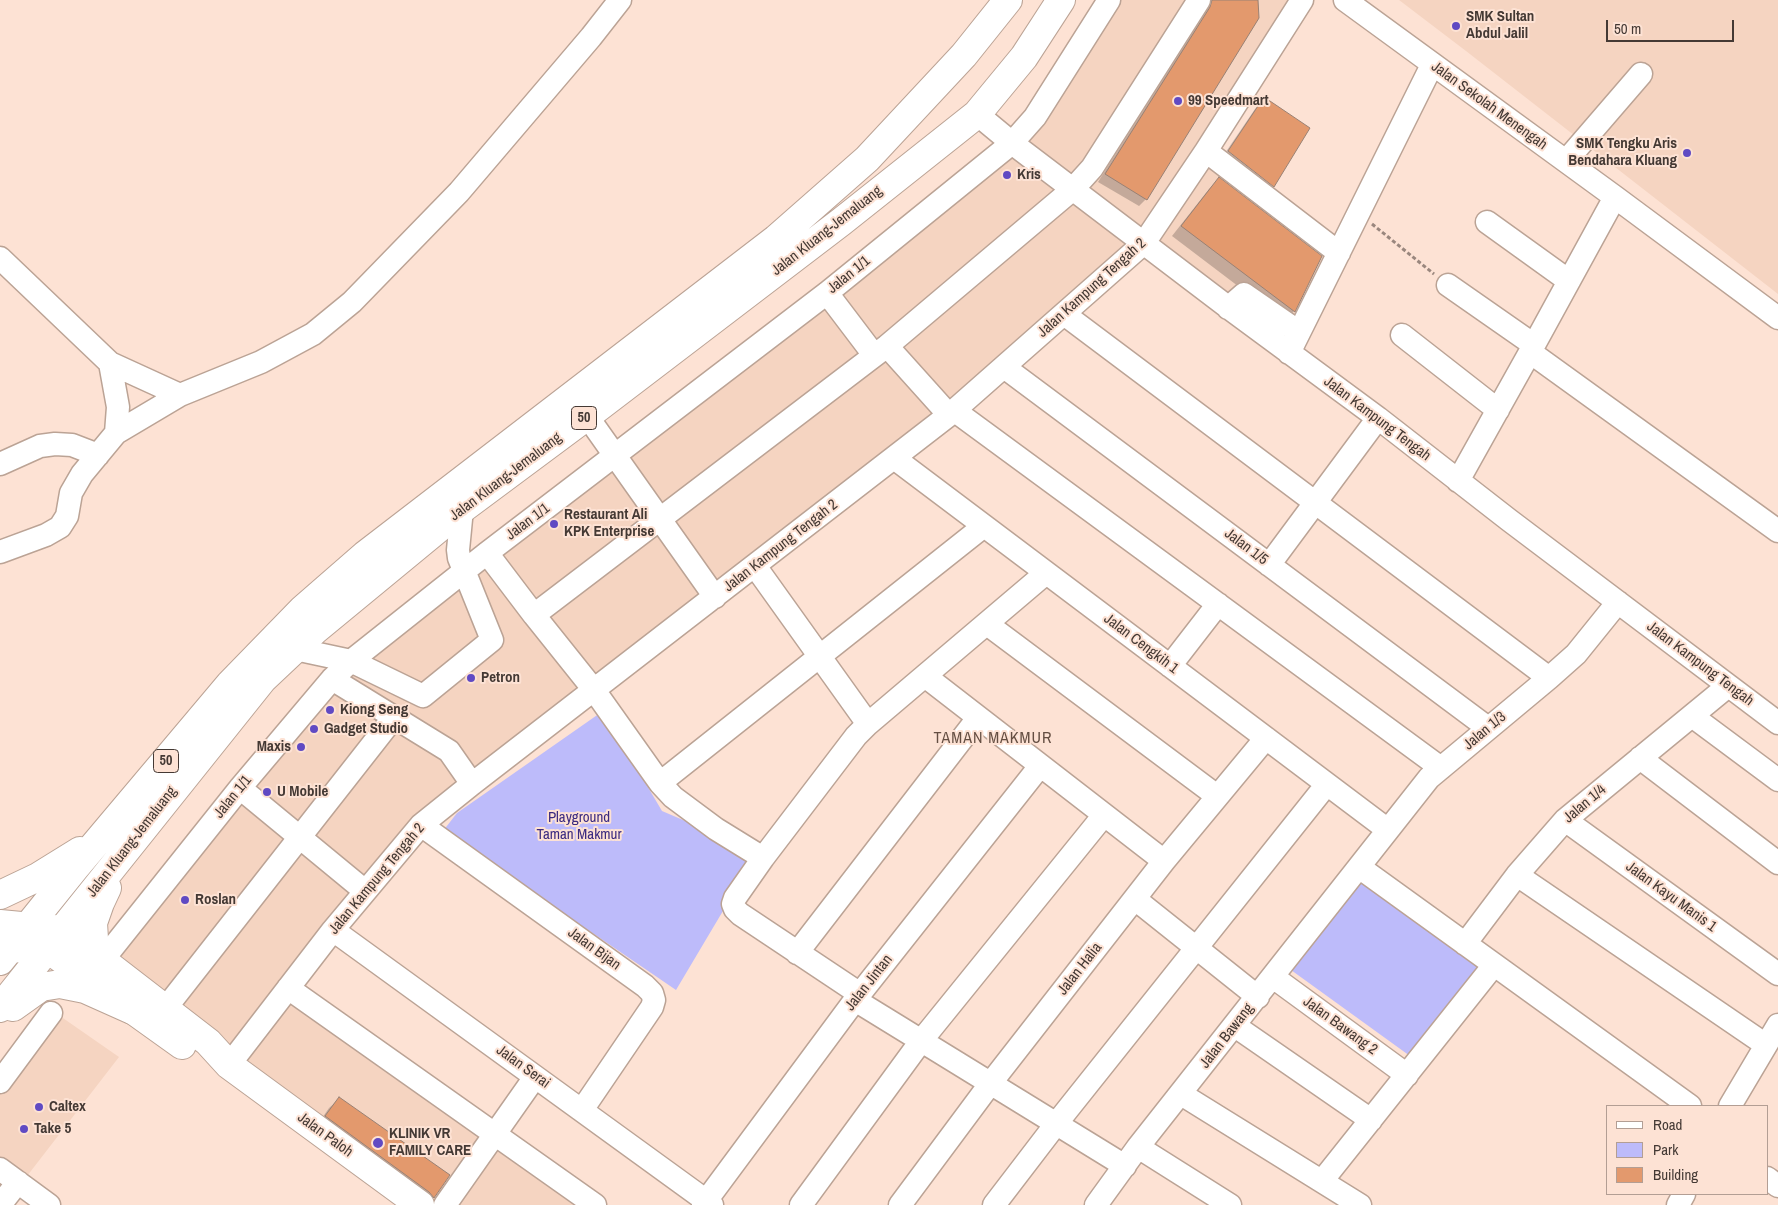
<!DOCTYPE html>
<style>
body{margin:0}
#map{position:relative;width:1778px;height:1205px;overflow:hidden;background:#fde2d4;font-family:"Archivo Narrow",sans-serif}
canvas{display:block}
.legend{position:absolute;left:1606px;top:1105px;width:162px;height:90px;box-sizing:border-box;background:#fde2d4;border:1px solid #b39e94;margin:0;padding:6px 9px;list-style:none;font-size:15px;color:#443934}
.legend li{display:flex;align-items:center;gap:10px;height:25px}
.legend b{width:25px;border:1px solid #b39e94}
.scale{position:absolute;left:1606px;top:20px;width:128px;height:22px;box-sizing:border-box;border:2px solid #443934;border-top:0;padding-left:6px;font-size:15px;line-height:18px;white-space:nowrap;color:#443934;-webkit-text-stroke:4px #fde2d4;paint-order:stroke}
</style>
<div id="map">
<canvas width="1778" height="1205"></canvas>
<ul class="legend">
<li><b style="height:6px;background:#fff"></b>Road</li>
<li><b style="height:14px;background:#bdbbfa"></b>Park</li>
<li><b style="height:14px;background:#e3996d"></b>Building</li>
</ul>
<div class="scale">50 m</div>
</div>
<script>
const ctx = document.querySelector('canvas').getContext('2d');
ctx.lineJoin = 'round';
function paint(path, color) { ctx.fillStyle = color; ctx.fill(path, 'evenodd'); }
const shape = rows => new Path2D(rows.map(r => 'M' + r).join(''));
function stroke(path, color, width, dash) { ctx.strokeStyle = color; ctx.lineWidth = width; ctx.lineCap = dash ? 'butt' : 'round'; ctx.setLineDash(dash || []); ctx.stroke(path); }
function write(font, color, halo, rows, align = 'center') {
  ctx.font = font + ' "Archivo Narrow",sans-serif'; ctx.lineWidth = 4; ctx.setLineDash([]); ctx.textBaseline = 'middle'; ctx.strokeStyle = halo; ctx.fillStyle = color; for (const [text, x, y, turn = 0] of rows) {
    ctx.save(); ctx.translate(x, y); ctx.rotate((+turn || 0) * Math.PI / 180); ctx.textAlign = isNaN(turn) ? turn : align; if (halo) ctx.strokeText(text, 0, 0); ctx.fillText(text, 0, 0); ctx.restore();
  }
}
const built = shape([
 [1102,0,1311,0,1213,151,1335,244,1289,339,1145,231,942,413,455,788,285,981,601,1205,438,1205,264,1079,104,948,319,685,907,220,1031,112],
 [1399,0,1778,0,1778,294,1466,51],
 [47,1007,119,1057,24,1180,0,1205,0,1072]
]);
const green = shape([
 [603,711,662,811,758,852,676,990,443,831,457,813],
 [1363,874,1481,963,1410,1056,1291,970]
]);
const shadow = shape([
 [1210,0,1257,0,1146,199,1139,206,1098,182,1203,16],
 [1264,99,1273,186,1264,196,1219,162,1255,109],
 [1219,179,1294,311,1284,321,1172,236,1209,189],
 [339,1099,448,1176,433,1197,425,1205,316,1127,329,1108]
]);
const building = shape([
 [1212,0,1258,0,1259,18,1147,200,1105,174,1210,7,1212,0],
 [1264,97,1310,128,1274,187,1228,151,1264,97],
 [1219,177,1322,256,1295,312,1181,226,1219,177],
 [339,1097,450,1175,434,1198,429,1192,325,1116,339,1097]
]);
const path = shape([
 [1372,224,1434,274]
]);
const minor = shape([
 [1345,0,1615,197,1778,318],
 [977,114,1012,143,1229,308,1378,418,1509,520,1778,723],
 [1206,151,1339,253],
 [1566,161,1641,74],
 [1487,222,1569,281],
 [0,258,110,363,180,395],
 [1448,285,1534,345],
 [827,293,874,355],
 [1228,308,1244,294,1299,332],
 [1064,314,1549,678],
 [1402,335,1498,410],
 [887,346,949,415],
 [1530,352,1778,531],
 [1289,353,1432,65],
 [110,363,118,407,116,433],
 [1004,367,1488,728],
 [955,411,1441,768],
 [587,416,715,597],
 [894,458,1388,830],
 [0,464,40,446,55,444,72,445,98,455],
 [1458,481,1534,345,1615,197],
 [0,552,46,535,60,527,67,516,71,493,82,474,116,433,180,395,261,362,313,334,352,302,459,192,591,37,620,0],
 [487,553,534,615,594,690,660,783,673,797,716,829,763,858],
 [1269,565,1378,418],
 [755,566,868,724],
 [534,615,887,346,1073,189,1092,168,1199,0],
 [987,624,1217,796],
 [295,649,351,661,423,696,492,640,459,558,458,550,462,509],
 [1170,666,1218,604],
 [925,676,1164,861],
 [332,679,449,751,472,784],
 [1692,716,1778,780],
 [1640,758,1778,863],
 [660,783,984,526],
 [240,788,365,891],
 [1565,820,1778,974],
 [421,825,645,986,652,993,654,1000,652,1007,582,1110],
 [1359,867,1690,1106],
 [1517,875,1766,1045],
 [1135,899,1258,997],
 [333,930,712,1205],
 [1465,944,1517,875,1565,820,1728,686],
 [797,953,978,718],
 [102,961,240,788,332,679,351,661,487,553,827,293,1012,143,1035,117,1109,0],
 [1273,977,1407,1075],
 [288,988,595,1205],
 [860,994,740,914,735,909,733,904,735,898,763,858,856,736,868,724,1046,573],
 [855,1000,1125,1166],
 [165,1009,394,717],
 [1235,1026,1371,1120],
 [229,1065,333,930,421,825,472,784,949,415,1144,243,1206,151,1302,0],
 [0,1082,51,1013],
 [1181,1094,1360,1205],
 [1730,1106,1778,1025],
 [1138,1147,1230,1205],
 [0,1169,49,1205],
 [1767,1178,1778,1186],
 [1322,1181,1494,965],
 [0,1205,18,1182],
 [445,1205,535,1077],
 [703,1205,855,1000,1040,766],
 [801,1205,921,1041,1104,815],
 [900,1205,990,1084,1164,861,1266,738],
 [994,1205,1056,1124,1327,784],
 [1096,1205,1138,1147,1429,778,1549,678,1576,654,1618,602],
 [1678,1205,1684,1194]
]);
const major = shape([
 [0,924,63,930,208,1042,229,1065,420,1205],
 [0,948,48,949,182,1045]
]);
const highway = shape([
 [0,895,38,877,80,851],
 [95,955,93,923,100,903,107,888],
 [0,961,75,868,230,684,303,609,365,555,776,239,867,159,964,55,1008,0],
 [13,1007,41,987,60,984,85,989,132,1010],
 [0,1008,263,679,314,631,462,509,587,416,841,222,977,114,1024,57,1061,0]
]);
const markers = [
 [1456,26,5,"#604ac3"],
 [1178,101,5,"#604ac3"],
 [1687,153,5,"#604ac3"],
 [1007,175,5,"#604ac3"],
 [554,524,5,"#604ac3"],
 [471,678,5,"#604ac3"],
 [330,710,5,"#604ac3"],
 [314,729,5,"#604ac3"],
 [301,747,5,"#604ac3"],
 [267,792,5,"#604ac3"],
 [185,900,5,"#604ac3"],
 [39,1107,5,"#604ac3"],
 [24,1129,5,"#604ac3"],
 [378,1143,6,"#604ac3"]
];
const shields = [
 [584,418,25],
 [166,761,25]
];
const shieldNames = [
 ["50",584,418],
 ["50",166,761]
];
const poiNames = [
 ["SMK Sultan",1466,17],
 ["Abdul Jalil",1466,34],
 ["99 Speedmart",1188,101],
 ["SMK Tengku Aris",1677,144,"right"],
 ["Bendahara Kluang",1677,161,"right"],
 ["Kris",1017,175],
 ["Restaurant Ali",564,515],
 ["KPK Enterprise",564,532],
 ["Petron",481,678],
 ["Kiong Seng",340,710],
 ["Gadget Studio",324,729],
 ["Maxis",291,747,"right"],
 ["U Mobile",277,792],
 ["Roslan",195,900],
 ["Caltex",49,1107],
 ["Take 5",34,1129],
 ["KLINIK VR",389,1134],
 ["FAMILY CARE",389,1151]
];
const streetNames = [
 ["Jalan Sekolah Menengah",1489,106,36],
 ["Jalan Kluang-Jemaluang",827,231,-38],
 ["Jalan 1/1",849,275,-39],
 ["Jalan Kampung Tengah 2",1092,288,-42],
 ["Jalan Kampung Tengah",1377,419,37],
 ["Jalan Kluang-Jemaluang",506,477,-37],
 ["Jalan 1/1",528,522,-37],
 ["Jalan Kampung Tengah 2",781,546,-38],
 ["Jalan 1/5",1246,547,37],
 ["Jalan Cengkih 1",1141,644,37],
 ["Jalan Kampung Tengah",1700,664,37],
 ["Jalan 1/3",1485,731,-40],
 ["Jalan 1/1",233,797,-51],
 ["Jalan 1/4",1585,804,-40],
 ["Jalan Kluang-Jemaluang",132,842,-52],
 ["Jalan Kampung Tengah 2",377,879,-50],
 ["Jalan Kayu Manis 1",1671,897,36],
 ["Jalan Bijan",594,949,36],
 ["Jalan Halia",1080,969,-52],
 ["Jalan Jintan",869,983,-52],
 ["Jalan Bawang 2",1340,1026,36],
 ["Jalan Bawang",1227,1036,-52],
 ["Jalan Serai",523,1067,36],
 ["Jalan Paloh",325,1135,36]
];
const parkNames = [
 ["Playground",579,818],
 ["Taman Makmur",579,835]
];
const neighbourhoodNames = [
 ["TAMAN MAKMUR",993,739]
];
paint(built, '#f5d4c1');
paint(green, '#bdbbfa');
paint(shadow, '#0003');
paint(building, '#e3996d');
stroke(building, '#998174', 1);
stroke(minor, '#bba395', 25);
stroke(major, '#bba395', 30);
stroke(highway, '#bba395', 30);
stroke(path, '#9a877e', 3, [4, 2.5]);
stroke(minor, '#fff', 22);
stroke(major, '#fff', 28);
stroke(highway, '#fff', 28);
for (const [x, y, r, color] of markers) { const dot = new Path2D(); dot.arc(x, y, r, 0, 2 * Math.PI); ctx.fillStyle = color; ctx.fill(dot); stroke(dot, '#fde2d4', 2); }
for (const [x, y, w] of shields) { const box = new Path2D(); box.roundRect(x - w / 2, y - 11.5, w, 23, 4); ctx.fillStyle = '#fde2d4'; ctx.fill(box); stroke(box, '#443934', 1); }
write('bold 14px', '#443934', null, shieldNames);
write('bold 15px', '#443934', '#fde2d4', poiNames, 'left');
write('15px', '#443934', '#fde2d4', streetNames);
write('15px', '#3b2a80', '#fde2d4', parkNames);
ctx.letterSpacing = '1px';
write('16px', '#644e42', '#fde2d4', neighbourhoodNames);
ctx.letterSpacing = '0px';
</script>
